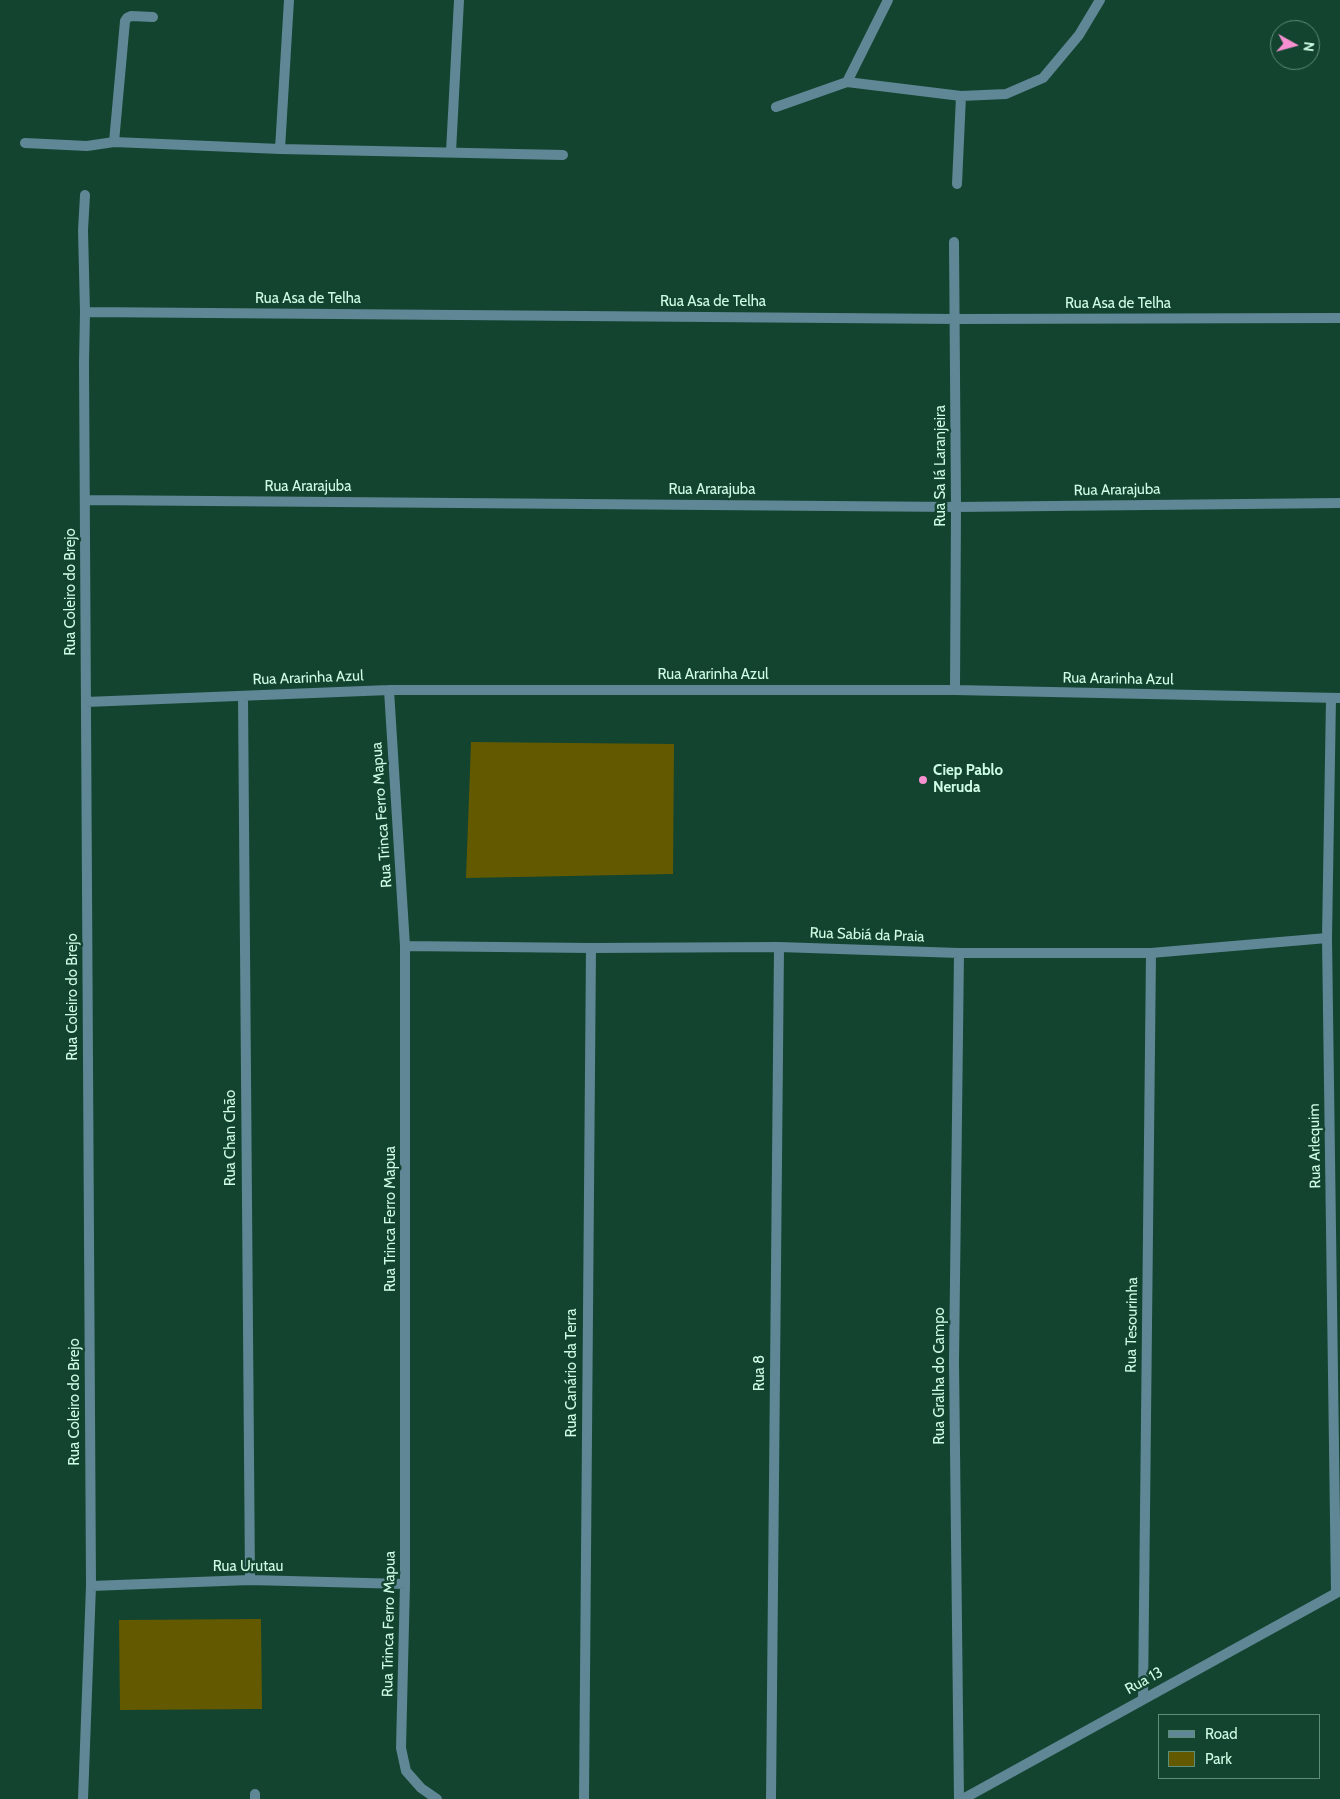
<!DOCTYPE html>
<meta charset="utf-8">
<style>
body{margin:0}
#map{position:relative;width:1340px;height:1799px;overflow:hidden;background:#124430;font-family:Cabin,sans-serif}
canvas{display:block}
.legend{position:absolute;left:1158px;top:1714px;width:162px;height:65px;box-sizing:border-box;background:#124430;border:1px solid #5e8d78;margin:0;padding:6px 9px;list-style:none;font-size:15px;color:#d0fbe4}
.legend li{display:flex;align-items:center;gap:10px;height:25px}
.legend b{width:25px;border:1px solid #5e8d78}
.north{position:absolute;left:1270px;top:20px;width:50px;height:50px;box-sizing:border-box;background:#124430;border:1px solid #5e8d78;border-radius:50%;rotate:97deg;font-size:14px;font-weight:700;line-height:20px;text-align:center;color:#d0fbe4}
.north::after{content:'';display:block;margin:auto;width:18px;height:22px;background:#f690d0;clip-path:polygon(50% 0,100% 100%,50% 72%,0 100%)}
</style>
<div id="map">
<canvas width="1340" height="1799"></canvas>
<ul class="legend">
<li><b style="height:6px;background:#608795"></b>Road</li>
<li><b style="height:14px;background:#635901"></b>Park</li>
</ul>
<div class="north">N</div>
</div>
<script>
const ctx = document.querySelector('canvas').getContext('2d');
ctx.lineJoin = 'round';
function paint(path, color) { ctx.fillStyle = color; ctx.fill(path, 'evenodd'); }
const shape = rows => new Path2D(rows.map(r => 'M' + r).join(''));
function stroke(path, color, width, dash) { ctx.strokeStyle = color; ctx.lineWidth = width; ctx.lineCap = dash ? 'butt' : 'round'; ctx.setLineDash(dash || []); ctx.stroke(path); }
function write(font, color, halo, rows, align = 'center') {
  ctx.font = font + ' Cabin,sans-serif'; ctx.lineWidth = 5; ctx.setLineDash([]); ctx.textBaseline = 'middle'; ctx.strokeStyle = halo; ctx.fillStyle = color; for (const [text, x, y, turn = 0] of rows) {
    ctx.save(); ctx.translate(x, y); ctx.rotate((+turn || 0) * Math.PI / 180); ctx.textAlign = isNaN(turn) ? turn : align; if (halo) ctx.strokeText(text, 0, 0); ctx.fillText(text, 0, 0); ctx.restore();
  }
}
const green = shape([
 [471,742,674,744,673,874,466,878],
 [261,1619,262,1709,120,1710,119,1620]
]);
const street = shape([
 [847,82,888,0],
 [776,107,847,82,961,96,1006,94,1043,78,1079,35,1100,0],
 [114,142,125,21,127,18,131,16,153,17],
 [25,143,87,146,114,142,280,149,563,155],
 [280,149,289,0],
 [451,152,459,0],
 [957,184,961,96],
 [954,242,956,507,955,690],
 [85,312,956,319,1340,318],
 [85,500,956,507,1340,503],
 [389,690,405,946,405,1584,401,1748,406,1771,421,1788,437,1799],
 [243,696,250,1580],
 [1331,698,1327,938,1336,1593],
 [86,702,389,690,955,690,1340,698],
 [405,946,591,948,779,947,959,953,1151,953,1327,938],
 [91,1586,250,1580,405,1584],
 [1143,1698,1151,953],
 [83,1799,91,1586,84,363,85,312,83,230,85,195],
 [255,1799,255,1794],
 [584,1799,591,948],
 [771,1799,779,947],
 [959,1799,954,1362,959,953],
 [963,1799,1340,1591]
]);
const markers = [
 [923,780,5,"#f690d0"]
];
const streetNames = [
 ["Rua Asa de Telha",308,299],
 ["Rua Asa de Telha",713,302],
 ["Rua Asa de Telha",1118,304],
 ["Rua Sa Iá Laranjeira",941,466,-90],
 ["Rua Ararajuba",308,487],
 ["Rua Ararajuba",712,490],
 ["Rua Ararajuba",1117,490,-1],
 ["Rua Coleiro do Brejo",71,592,-90],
 ["Rua Ararinha Azul",713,675],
 ["Rua Ararinha Azul",308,678,-2],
 ["Rua Ararinha Azul",1118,679,1],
 ["Rua Trinca Ferro Mapua",382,815,-94],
 ["Rua Sabiá da Praia",867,935,2],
 ["Rua Coleiro do Brejo",73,997,-90],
 ["Rua Chan Chão",231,1138,-90],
 ["Rua Arlequim",1315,1146,-91],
 ["Rua Trinca Ferro Mapua",391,1219,-90],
 ["Rua Tesourinha",1132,1325,-89],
 ["Rua Canário da Terra",572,1373,-90],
 ["Rua 8",760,1373,-90],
 ["Rua Gralha do Campo",940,1376,-90],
 ["Rua Coleiro do Brejo",75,1402,-90],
 ["Rua Urutau",248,1567],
 ["Rua Trinca Ferro Mapua",389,1624,-89],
 ["Rua 13",1144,1681,-29]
];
const poiNames = [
 ["Ciep Pablo",933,771],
 ["Neruda",933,788]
];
paint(green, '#635901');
stroke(street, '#608795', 10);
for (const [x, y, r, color] of markers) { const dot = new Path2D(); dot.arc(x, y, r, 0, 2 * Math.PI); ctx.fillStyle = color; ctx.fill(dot); stroke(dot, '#124430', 2); }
write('15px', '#d0fbe4', '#124430', streetNames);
write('bold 15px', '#d0fbe4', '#124430', poiNames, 'left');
</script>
